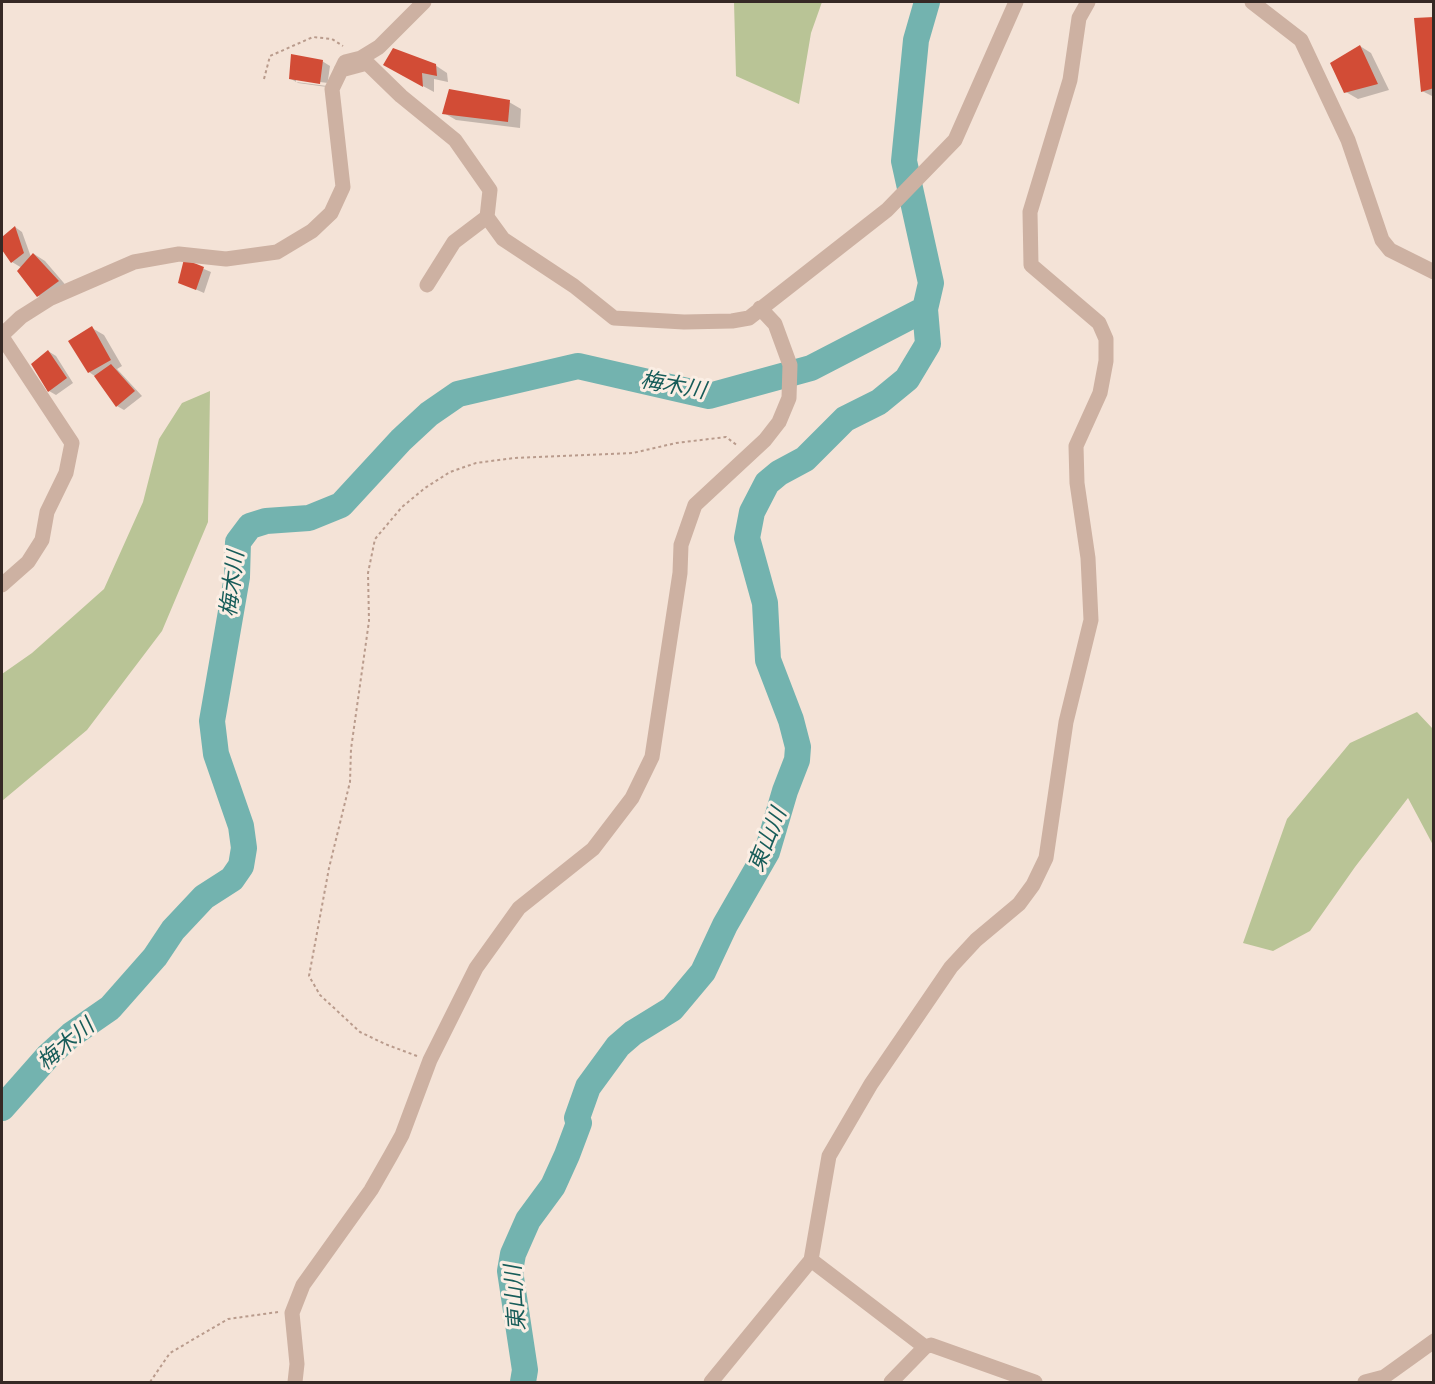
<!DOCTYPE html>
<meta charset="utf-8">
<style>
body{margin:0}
#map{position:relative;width:1435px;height:1384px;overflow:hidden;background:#f4e3d7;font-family:"PT Sans Narrow",sans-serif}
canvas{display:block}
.frame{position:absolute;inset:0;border:3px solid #362925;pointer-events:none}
</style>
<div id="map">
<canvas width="1435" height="1384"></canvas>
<div class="frame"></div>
</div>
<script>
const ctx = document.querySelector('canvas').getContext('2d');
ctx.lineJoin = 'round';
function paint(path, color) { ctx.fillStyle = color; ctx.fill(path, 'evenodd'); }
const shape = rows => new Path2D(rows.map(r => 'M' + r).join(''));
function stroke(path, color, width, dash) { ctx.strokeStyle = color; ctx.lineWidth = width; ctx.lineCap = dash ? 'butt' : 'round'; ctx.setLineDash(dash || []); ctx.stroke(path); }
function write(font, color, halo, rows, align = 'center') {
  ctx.font = font + ' "PT Sans Narrow","Noto Sans JP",sans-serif'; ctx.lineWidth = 6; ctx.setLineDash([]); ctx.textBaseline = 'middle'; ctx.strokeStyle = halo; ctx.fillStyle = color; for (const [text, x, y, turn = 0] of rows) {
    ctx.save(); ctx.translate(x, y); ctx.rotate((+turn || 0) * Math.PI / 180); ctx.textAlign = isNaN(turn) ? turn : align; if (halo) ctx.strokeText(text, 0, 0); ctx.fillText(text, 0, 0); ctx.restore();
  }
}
const green = shape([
 [734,2,822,2,811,33,799,104,736,76],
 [210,391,208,522,162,631,87,730,2,801,2,674,32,653,104,589,143,502,159,439,182,403],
 [1417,712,1433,729,1433,845,1408,798,1355,867,1310,931,1273,951,1243,943,1287,819,1350,743]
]);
const shadow = shape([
 [1434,19,1434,97,1422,91],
 [1360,46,1371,53,1389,90,1358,99,1346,92],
 [322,61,330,66,327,87,298,83,291,79],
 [296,79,328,83,327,86,296,82],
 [435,65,447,73,448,82,434,79,434,92,397,72],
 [509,102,521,109,520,128,456,120,444,113],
 [15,227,22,232,31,257,34,254,45,261,69,289,50,303,38,296,22,268,12,262,2,247,2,239],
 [185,261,211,272,204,293,179,282],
 [92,328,104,335,122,366,117,369,142,396,124,410,117,406,96,377,89,372],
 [48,351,56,356,73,383,56,395,49,391]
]);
const river = shape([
 [2,1108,49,1055,71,1035,110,1008,155,957,173,930,204,897,232,879,241,866,244,848,241,826,216,754,212,721,237,577,238,542,250,526,266,521,309,518,341,505,401,440,429,414,458,394,578,366,709,396,811,368,925,309],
 [523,1382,525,1370,510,1271,513,1254,528,1220,553,1186,567,1155,579,1123,577,1118,588,1087,618,1046,633,1033,672,1009,703,972,725,925,767,852,785,791,797,760,798,747,791,720,768,660,765,603,747,538,752,512,767,483,779,473,805,459,845,419,879,402,907,379,928,344,925,309,931,283,904,161,916,40,927,2]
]);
const building = shape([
 [1434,17,1434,88,1421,92,1414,18],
 [1360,45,1378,84,1344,93,1330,63],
 [393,48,436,64,437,76,422,73,423,87,383,65],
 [291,54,323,60,320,84,289,79],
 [449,89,510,100,508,122,442,114],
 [15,226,24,253,11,263,2,250,2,237],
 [33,253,59,281,37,297,17,271],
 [184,259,204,267,196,290,178,283],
 [92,326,111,360,88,373,68,341],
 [48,350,67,378,48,392,31,364],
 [111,364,135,391,116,407,94,376]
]);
const path = shape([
 [264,79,270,56,313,37,332,39,343,46],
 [417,1056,385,1044,360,1032,320,995,309,976,329,868,350,782,351,749,369,621,368,573,375,539,402,507,425,488,450,472,476,463,514,458,633,453,676,443,726,437,738,446],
 [150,1382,170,1353,228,1319,278,1312]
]);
const minor = shape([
 [1252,2,1301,40,1348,140,1382,240,1390,250,1434,272],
 [341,70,367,63,401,96,455,140,490,190,487,217,503,239,574,286,614,318,684,322,732,321,749,318,887,210,955,140,1016,2],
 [427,285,454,242,487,217],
 [2,335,21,317,51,298,134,262,179,254,226,259,277,252,312,231,331,213,343,187,332,89,345,62,361,58,379,47,424,2],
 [2,337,72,443,66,473,47,512,42,540,28,562,2,585],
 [811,1260,925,1347],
 [295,1382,297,1364,292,1313,303,1285,371,1190,391,1155,402,1135,430,1060,476,968,519,908,593,849,632,798,652,757,680,573,681,545,695,505,765,440,779,422,789,398,790,365,775,324,760,308],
 [711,1382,811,1260,829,1156,871,1084,951,967,976,940,1019,904,1033,885,1046,858,1066,722,1091,620,1088,558,1077,483,1076,446,1100,393,1106,361,1106,339,1099,323,1031,265,1030,212,1070,80,1079,18,1088,2],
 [891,1382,925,1347,931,1345,1035,1382],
 [1365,1382,1384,1377,1434,1341]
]);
const waterNames = [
 ["梅木川",673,386,10],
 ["梅木川",233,584,-83],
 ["東山川",768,840,-68],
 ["梅木川",66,1045,-40],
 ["東山川",516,1298,-94]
];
paint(green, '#b9c496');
paint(shadow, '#0003');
stroke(river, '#73b3af', 26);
paint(building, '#d24c36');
stroke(path, '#b99b8c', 2, [3, 3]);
stroke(minor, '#cdb1a2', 15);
write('italic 22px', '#175c59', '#fbeee4', waterNames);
</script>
